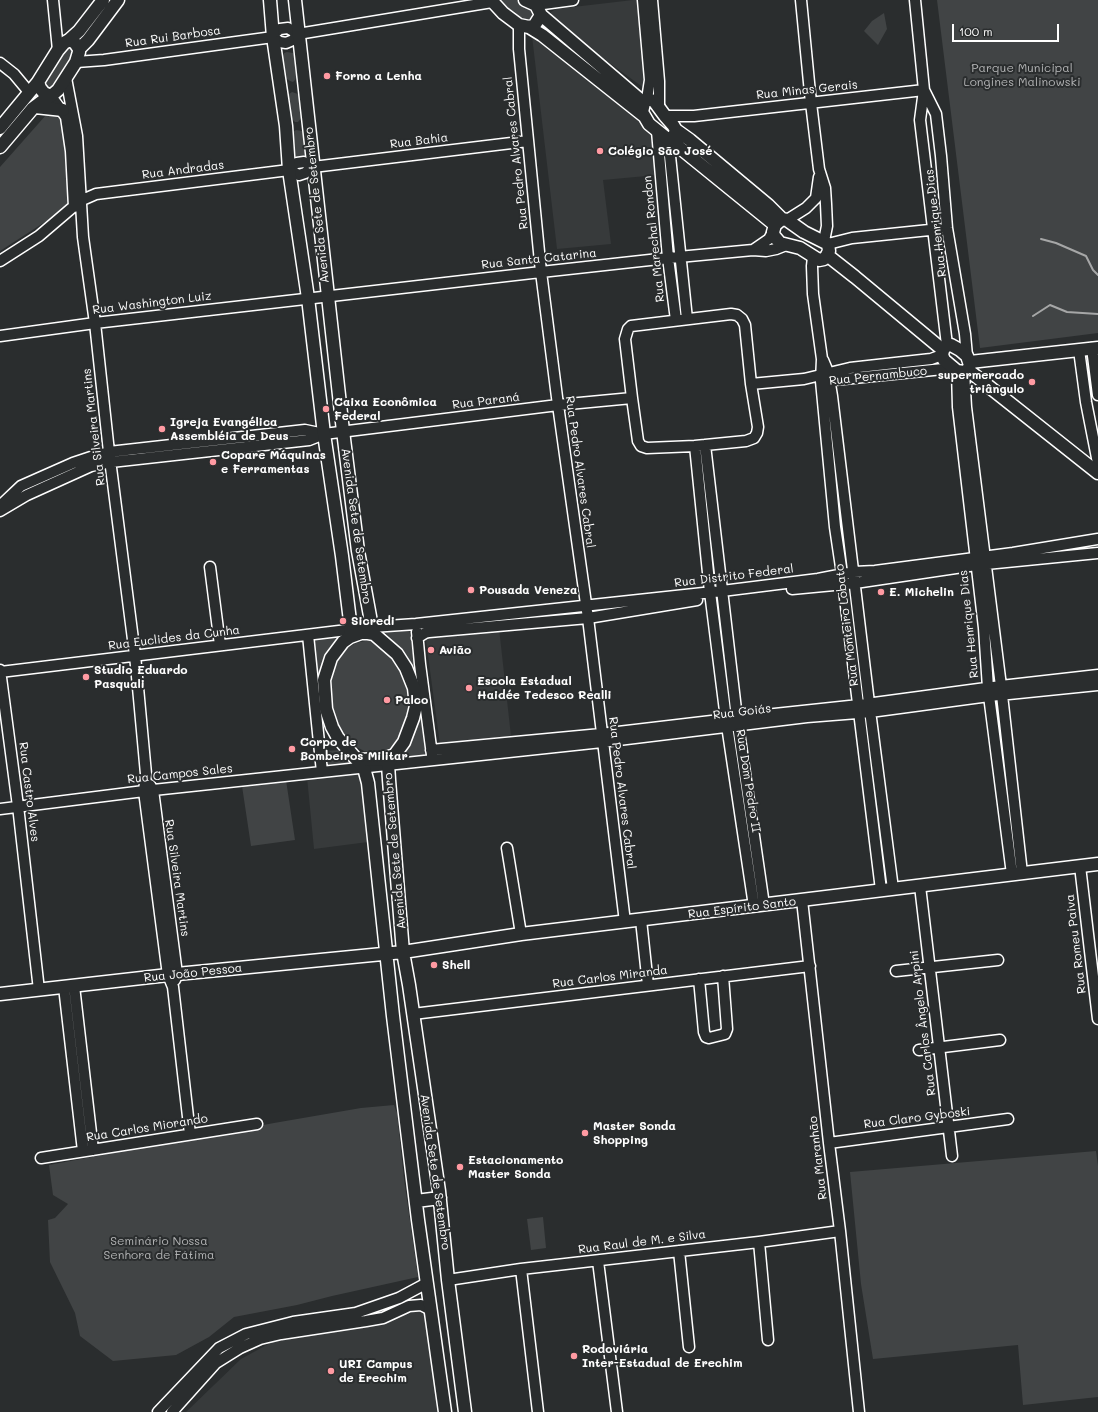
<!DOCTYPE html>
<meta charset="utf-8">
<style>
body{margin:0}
#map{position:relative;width:1098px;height:1412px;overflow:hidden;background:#2a2d2e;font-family:Mali,sans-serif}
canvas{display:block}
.scale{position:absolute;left:952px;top:24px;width:107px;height:18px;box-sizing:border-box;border:2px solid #fff;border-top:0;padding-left:5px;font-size:12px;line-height:14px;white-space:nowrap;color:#fff;-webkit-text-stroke:3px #2a2d2e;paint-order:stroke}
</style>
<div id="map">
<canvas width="1098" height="1412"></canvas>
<div class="scale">100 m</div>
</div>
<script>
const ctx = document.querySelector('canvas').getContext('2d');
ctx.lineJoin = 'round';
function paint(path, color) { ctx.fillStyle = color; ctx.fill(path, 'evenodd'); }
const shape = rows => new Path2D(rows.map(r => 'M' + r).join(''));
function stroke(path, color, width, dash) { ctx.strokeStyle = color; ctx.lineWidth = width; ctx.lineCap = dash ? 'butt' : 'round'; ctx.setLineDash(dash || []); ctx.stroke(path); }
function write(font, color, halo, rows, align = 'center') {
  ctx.font = font + ' Mali,sans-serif'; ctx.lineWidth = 4; ctx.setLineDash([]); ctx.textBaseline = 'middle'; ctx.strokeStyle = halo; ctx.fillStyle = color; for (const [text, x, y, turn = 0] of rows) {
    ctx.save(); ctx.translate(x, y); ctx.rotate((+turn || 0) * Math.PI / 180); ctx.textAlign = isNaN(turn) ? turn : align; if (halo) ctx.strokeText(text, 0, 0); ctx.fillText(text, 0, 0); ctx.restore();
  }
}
const built = shape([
 [633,0,639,0,649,85,644,88,556,24,550,16,551,12,556,9],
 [532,36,651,128,657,175,603,180,611,244,557,249],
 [499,628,511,736,440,745,425,633],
 [360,773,368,842,314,849,307,777],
 [419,1310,428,1315,437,1412,186,1412,241,1359,272,1342,376,1325]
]);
const green = shape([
 [497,0,517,0,521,4,533,9,532,18,527,26,515,12,497,2],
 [937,0,1098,0,1098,333,980,348],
 [884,13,887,29,878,45,864,31,872,21],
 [67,44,76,52,63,70,59,85,51,91,44,83],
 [287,52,293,53,295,56,296,77,295,80,293,82,290,81,287,79,283,56,284,53],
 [292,92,298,94,300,96,302,117,298,122,295,122,292,119,288,97,289,94],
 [54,111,64,119,73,200,62,211,0,251,0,167,46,115],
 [296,130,302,131,304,134,306,155,305,159,299,160,296,157,292,135,293,132],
 [409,628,416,671,406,655,384,631],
 [340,633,342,638,322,676,318,677,312,637],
 [365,641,373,641,388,649,404,671,411,702,410,716,399,740,390,748,381,753,372,753,364,751,351,744,340,729,332,709,330,689,331,673,335,663,339,655,347,648,356,643],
 [421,715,428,756,399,759,413,733],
 [341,750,353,760,354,767,325,769,323,751],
 [286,780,295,840,251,846,242,786],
 [394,1105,397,1113,404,1179,418,1277,332,1296,297,1305,234,1317,209,1337,176,1355,113,1361,80,1336,75,1313,50,1262,48,1220,55,1218,68,1204,53,1195,49,1165,274,1123,361,1108],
 [1096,1151,1098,1166,1098,1397,1023,1405,1018,1345,873,1359,861,1284,850,1172],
 [543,1217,546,1248,531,1250,527,1219]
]);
const stream = shape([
 [1041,239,1056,243,1086,256,1093,270,1098,275],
 [1033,316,1050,305,1067,312,1098,314]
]);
const minor = shape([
 [53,0,58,50],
 [643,0,650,80,647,99],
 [652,0,659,81,659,105],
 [801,0,811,103,819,169,825,188,826,204,827,226,824,241],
 [915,0,924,90,920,120,947,345],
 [536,5,573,0],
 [519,25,519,49,541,272,558,405,588,618,625,922],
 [298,34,492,2],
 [273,37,276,32,280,29,288,28,298,34],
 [273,37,280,42,286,43,293,40,298,34],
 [76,62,104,60,273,37],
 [0,63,14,74,29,92],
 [66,78,77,136,83,237,95,323,109,452,135,655,146,774,144,791,168,975,173,987,190,1134],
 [924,90,936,114,941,156,947,228,965,334,967,356],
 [51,96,66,117,71,151,74,207],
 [665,116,694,116,924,90],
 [657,131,668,258,676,320],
 [665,137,670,156,687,319],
 [313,167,528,141],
 [289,170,292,165,297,163,304,162,313,167],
 [289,170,299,175,305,173,313,167],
 [787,220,806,208,816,198,819,177],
 [828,244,852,238,939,229],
 [753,250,769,239,773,232],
 [813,257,812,266,813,294,822,359,821,381,835,527,842,574,881,890],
 [0,261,39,236,80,201,96,194,289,170],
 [731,314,737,315,742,319,745,325,751,384,758,427,757,433,754,438,746,441,695,446,647,448,641,446,638,441,632,398,625,339,628,329,631,326,731,314],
 [0,336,95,323,541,272,668,258,753,250,766,251,776,249,786,245],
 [1092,348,1098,395],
 [1079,350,1086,402,1098,463],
 [823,360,828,372,832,396,869,703,893,889],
 [957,371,958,407,984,628,988,688,1012,874],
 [964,372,966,407,1001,686,1022,873],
 [824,381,953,368],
 [751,384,804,379,850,368,931,359,942,355],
 [705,445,737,718,764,905],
 [695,446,710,592,726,719,754,906],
 [0,506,21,486,73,463,94,456,109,452,305,430,324,434],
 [0,511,27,495,91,466,111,462,309,440,324,434,558,405,632,398],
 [210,567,220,645],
 [792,589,855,583,976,565,1098,553],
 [417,632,420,664,432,755],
 [308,635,322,772],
 [417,638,425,633,429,632,588,618,697,600],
 [0,670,18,806,39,990],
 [0,672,372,627,416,624,722,591,818,579,854,572,875,571,1013,553,1098,539],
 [431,750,601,734,737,718,859,705,1001,686,1098,675],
 [150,785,153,790,177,974,175,980],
 [0,809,144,791,602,742,807,717,870,712,989,696,1098,685],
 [507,848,521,934],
 [1080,866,1098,1019],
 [920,886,952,1156],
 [802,900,829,1143,840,1231,859,1412],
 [641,920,648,985],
 [896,971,998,960],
 [699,979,704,1032,706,1037,709,1038,725,1034,727,1029,723,976],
 [74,986,93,1150],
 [64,987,83,1151],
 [413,1014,810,966],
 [919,1050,1000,1040],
 [829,1143,1008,1119],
 [41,1158,257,1124],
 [759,1242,768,1340],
 [679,1251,689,1347],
 [598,1261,617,1412],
 [521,1269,538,1412],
 [448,1280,521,1269,759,1242,840,1231],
 [158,1412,219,1348,246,1334,293,1322,356,1313,399,1298,427,1283],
 [172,1412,216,1363,240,1348,260,1339,281,1334,366,1321,383,1318,409,1306,421,1305,431,1310]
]);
const major = shape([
 [270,0,273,37,286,126,289,170,308,298,324,434,342,556,351,629,350,637],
 [295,0,343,431,358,551,372,627,374,634,397,654,406,668,414,688,416,706,413,718,404,742,388,764,389,780,403,952,409,985,439,1191,448,1280,465,1412],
 [491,0,503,13,519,25,529,27,534,26,541,15,536,5,525,0],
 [541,15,644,103],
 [529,27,542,35,644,116],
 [69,40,79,31,103,0],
 [79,49,88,40,118,0],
 [647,99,654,101,665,116,673,125,676,130,674,136,669,139,665,137,649,124,642,112,644,103,647,99],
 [35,107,63,110],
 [0,128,38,82],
 [676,130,690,140,768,205,782,219],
 [669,139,775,225],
 [0,147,33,108,45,99,51,96,58,90,76,62,79,52,79,49,75,43,69,40,64,43,58,50,38,82,40,88,44,93,51,96],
 [782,219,787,220,804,232,828,244,829,251,827,255,824,259,819,260,800,248,780,243,774,236,773,232,775,225,782,219],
 [827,255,855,277,943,350],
 [947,345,951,345,960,350,967,356,970,365,968,370,964,372,957,371,944,360,942,355,943,350,947,345],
 [970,362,1098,348],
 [968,370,1098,473],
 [374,634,368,633,361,633,350,637,343,642,331,658,324,680,326,709,332,727,338,738,364,768,368,783,393,1016,418,1220,445,1412],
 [357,760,384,759,394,755],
 [0,994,177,974,403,952,521,934,1098,864],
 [416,1201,440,1198]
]);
const markers = [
 [327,76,4,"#ff9aa2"],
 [600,151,4,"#ff9aa2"],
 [1032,382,4,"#ff9aa2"],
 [326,409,4,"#ff9aa2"],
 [162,429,4,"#ff9aa2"],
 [213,462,4,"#ff9aa2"],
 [471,590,4,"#ff9aa2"],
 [881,592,4,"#ff9aa2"],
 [343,621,4,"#ff9aa2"],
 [431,650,4,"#ff9aa2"],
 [86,677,4,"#ff9aa2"],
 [469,688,4,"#ff9aa2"],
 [387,700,4,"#ff9aa2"],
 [292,749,4,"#ff9aa2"],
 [434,965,4,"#ff9aa2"],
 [585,1133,4,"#ff9aa2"],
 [460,1167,4,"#ff9aa2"],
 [574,1356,4,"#ff9aa2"],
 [331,1371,4,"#ff9aa2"]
];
const streetNames = [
 ["Rua Rui Barbosa",173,37,-8],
 ["Rua Minas Gerais",807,90,-6],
 ["Rua Bahia",419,141,-7],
 ["Rua Pedro Alvares Cabral",516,153,-96],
 ["Rua Andradas",183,170,-7],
 ["Avenida Sete de Setembro",317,205,-96],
 ["Rua Henrique Dias",936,223,-97],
 ["Rua Marechal Rondon",654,239,-96],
 ["Rua Santa Catarina",539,259,-6],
 ["Rua Washington Luiz",152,303,-7],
 ["Rua Pernambuco",878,376,-6],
 ["Rua Paraná",486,401,-7],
 ["Rua Silveira Martins",94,427,-97],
 ["Rua Pedro Alvares Cabral",580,472,82],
 ["Avenida Sete de Setembro",356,526,82],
 ["Rua Distrito Federal",734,576,-7],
 ["Rua Henrique Dias",969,624,-96],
 ["Rua Monteiro Lobato",847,625,-97],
 ["Rua Euclides da Cunha",174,638,-7],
 ["Rua Goiás",742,712,-7],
 ["Rua Campos Sales",180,774,-6],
 ["Rua Dom Pedro II",748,781,81],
 ["Rua Castro Alves",29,792,83],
 ["Rua Pedro Alvares Cabral",622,793,83],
 ["Avenida Sete de Setembro",395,851,-95],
 ["Rua Silveira Martins",177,878,82],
 ["Rua Espírito Santo",742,908,-7],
 ["Rua Romeu Paiva",1076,944,-97],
 ["Rua João Pessoa",193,973,-6],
 ["Rua Carlos Miranda",610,977,-7],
 ["Rua Carlos Ângelo Arpini",923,1023,-97],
 ["Rua Claro Gyboski",917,1118,-7],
 ["Rua Carlos Miorando",147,1128,-9],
 ["Rua Maranhão",818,1158,-97],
 ["Avenida Sete de Setembro",435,1172,82],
 ["Rua Raul de M. e Silva",642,1242,-7]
];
const parkNames = [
 ["Parque Municipal",1022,68],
 ["Longines Malinowski",1022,82],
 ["Seminário Nossa",159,1241],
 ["Senhora de Fátima",159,1255]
];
const poiNames = [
 ["Forno a Lenha",335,76],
 ["Colégio São José",608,151],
 ["supermercado",1024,375,"right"],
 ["triângulo",1024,389,"right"],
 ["Caixa Econômica",334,402],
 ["Federal",334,416],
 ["Igreja Evangélica",170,422],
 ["Assembléia de Deus",170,436],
 ["Copare Máquinas",221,455],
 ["e Ferramentas",221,469],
 ["Pousada Veneza",479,590],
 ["E. Michelin",889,592],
 ["Sicredi",351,621],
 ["Avião",439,650],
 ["Studio Eduardo",94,670],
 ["Pasquali",94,684],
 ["Escola Estadual",477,681],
 ["Haidée Tedesco Realli",477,695],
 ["Palco",395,700],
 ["Corpo de",300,742],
 ["Bombeiros Militar",300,756],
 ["Shell",442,965],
 ["Master Sonda",593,1126],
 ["Shopping",593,1140],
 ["Estacionamento",468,1160],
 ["Master Sonda",468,1174],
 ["Rodoviária",582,1349],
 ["Inter-Estadual de Erechim",582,1363],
 ["URI Campus",339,1364],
 ["de Erechim",339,1378]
];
paint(built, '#373a3b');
paint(green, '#414445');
stroke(stream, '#a6a7a7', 2);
stroke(minor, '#fff', 13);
stroke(major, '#fff', 15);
stroke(minor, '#2a2d2e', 10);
stroke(major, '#2a2d2e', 12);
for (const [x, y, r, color] of markers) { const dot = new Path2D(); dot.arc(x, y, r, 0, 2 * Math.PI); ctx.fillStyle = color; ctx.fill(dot); stroke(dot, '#2a2d2e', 1.5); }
write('12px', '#fff', '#2a2d2e', streetNames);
write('12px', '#b3b4b5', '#2a2d2e', parkNames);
write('bold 12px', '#fff', '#2a2d2e', poiNames, 'left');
</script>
